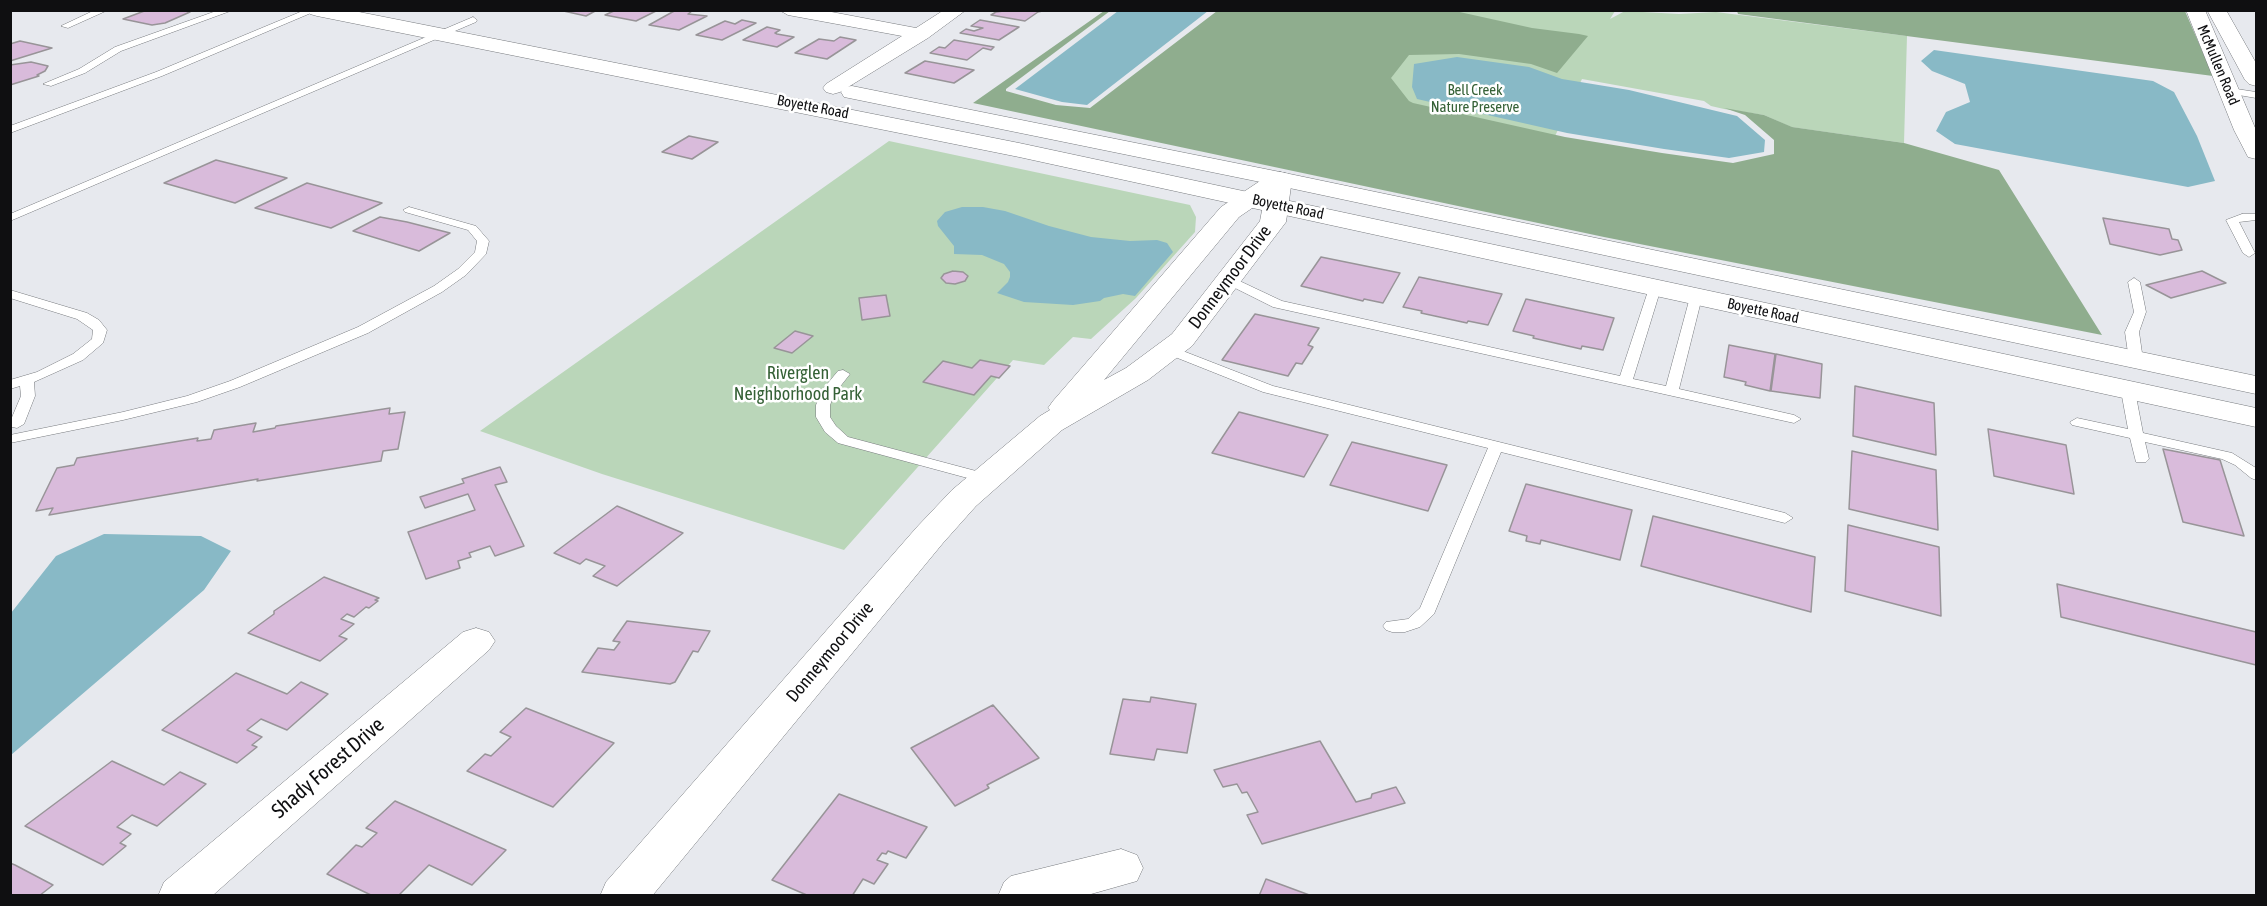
<!DOCTYPE html>
<style>
body{margin:0}
#map{position:relative;width:2267px;height:906px;overflow:hidden;background:#e7e9ee;font-family:"Asap Condensed",sans-serif}
canvas{display:block}
.frame{position:absolute;inset:0;border:12px solid #0f0f11;pointer-events:none}
</style>
<div id="map">
<canvas width="2267" height="906"></canvas>
<div class="frame"></div>
</div>
<script>
const ctx = document.querySelector('canvas').getContext('2d');
ctx.lineJoin = 'round';
function paint(path, color) { ctx.fillStyle = color; ctx.fill(path, 'evenodd'); }
const shape = rows => new Path2D(rows.map(r => 'M' + r).join(''));
function stroke(path, color, width, dash) { ctx.strokeStyle = color; ctx.lineWidth = width; ctx.lineCap = dash ? 'butt' : 'round'; ctx.setLineDash(dash || []); ctx.stroke(path); }
function write(font, color, halo, rows, align = 'center') {
  ctx.font = font + ' "Asap Condensed",sans-serif'; ctx.lineWidth = 5; ctx.setLineDash([]); ctx.textBaseline = 'middle'; ctx.strokeStyle = halo; ctx.fillStyle = color; for (const [text, x, y, turn = 0] of rows) {
    ctx.save(); ctx.translate(x, y); ctx.rotate((+turn || 0) * Math.PI / 180); ctx.textAlign = isNaN(turn) ? turn : align; if (halo) ctx.strokeText(text, 0, 0); ctx.fillText(text, 0, 0); ctx.restore();
  }
}
const green = shape([
 [1235,11,1615,11,1610,19,1625,11,1679,14,1716,12,1907,36,1904,143,1791,127,1764,115,1724,109,1711,106,1704,101,1582,79,1530,189],
 [889,141,1190,205,1196,217,1195,232,1136,298,1091,339,1073,337,1044,365,1013,360,844,550,602,474,480,431]
]);
const forest = shape([
 [1104,11,1110,11,1006,89,1006,91,1056,105,1090,108,1217,11,1455,11,1532,28,1579,34,1588,36,1557,73,1531,64,1459,54,1409,55,1391,78,1409,101,1413,103,1565,137,1662,153,1733,163,1774,154,1774,140,1745,115,1724,108,1764,115,1792,127,1904,143,1999,170,2102,335,1604,237,973,103],
 [1737,11,2185,11,2213,76,1738,14]
]);
const water = shape([
 [1118,11,1208,11,1087,105,1062,102,1015,89],
 [1934,50,2153,81,2174,92,2197,136,2215,181,2188,187,1955,144,1936,131,1946,112,1970,102,1965,84,1932,71,1921,61],
 [1457,57,1529,67,1562,79,1629,90,1737,116,1765,140,1764,152,1729,158,1664,149,1567,133,1417,99,1412,87,1414,64],
 [962,207,983,207,1005,211,1049,226,1091,237,1130,241,1157,240,1167,243,1173,252,1135,296,1123,294,1104,298,1100,301,1073,305,1024,302,997,293,1008,282,1010,277,1010,272,1004,264,982,255,954,254,954,246,938,226,937,221,945,212],
 [104,534,201,536,231,551,204,590,11,755,11,613,56,556]
]);
const building = shape([
 [147,10,181,10,190,12,165,23,152,25,123,19,147,10],
 [559,10,597,10,586,16,559,10],
 [616,10,658,10,636,21,605,15,616,10],
 [676,10,687,10,692,11,688,14,707,16,679,30,649,25,676,10],
 [1011,10,1047,10,1038,12,1025,21,991,15,996,12,1011,10],
 [742,20,756,23,722,40,696,35,725,21,735,24,742,20],
 [980,20,1019,27,999,40,960,33,966,29,974,31,983,28,971,26,980,20],
 [767,27,780,30,775,33,777,34,794,37,777,47,743,40,767,27],
 [840,37,856,40,827,59,795,53,819,39,834,41,840,37],
 [954,40,994,47,991,50,983,48,967,60,930,53,939,47,945,48,954,40],
 [20,41,52,48,10,61,10,44,20,41],
 [925,61,974,70,954,83,905,73,925,61],
 [31,62,48,66,45,71,37,75,39,76,10,85,10,65,31,62],
 [689,136,718,142,692,159,662,152,689,136],
 [216,160,287,178,235,203,164,183,216,160],
 [307,183,382,203,331,228,255,208,307,183],
 [380,217,407,222,450,233,419,251,353,231,380,217],
 [2103,218,2169,229,2172,239,2178,240,2182,250,2160,255,2110,244,2103,218],
 [1321,257,1400,273,1383,303,1364,299,1363,301,1301,286,1321,257],
 [953,271,963,272,968,276,965,281,955,284,946,283,941,278,944,274,953,271],
 [2202,271,2226,283,2171,298,2146,285,2202,271],
 [1419,277,1502,294,1488,325,1468,321,1467,323,1421,313,1422,311,1403,307,1419,277],
 [886,295,890,316,862,320,859,298,886,295],
 [1526,299,1614,318,1603,350,1582,346,1581,349,1533,338,1534,336,1513,331,1526,299],
 [1255,314,1319,328,1308,345,1313,347,1302,364,1296,363,1288,376,1222,360,1255,314],
 [795,331,813,336,792,353,774,348,795,331],
 [1729,345,1775,354,1770,391,1745,385,1746,382,1724,377,1729,345],
 [1776,354,1822,364,1820,398,1771,391,1776,354],
 [980,360,1010,366,999,378,991,376,974,395,923,382,943,361,972,368,980,360],
 [1855,386,1934,403,1936,455,1853,436,1855,386],
 [390,408,389,414,405,412,398,449,383,451,381,461,257,481,258,479,49,515,53,508,36,511,57,468,74,465,77,458,198,438,197,441,211,439,214,430,256,423,253,432,275,428,276,426,390,408],
 [1239,412,1328,435,1304,477,1212,453,1239,412],
 [1988,429,2066,445,2074,494,1994,476,1988,429],
 [1352,442,1447,465,1428,511,1330,485,1352,442],
 [2163,449,2220,460,2244,536,2183,522,2163,449],
 [1852,451,1936,470,1938,530,1849,509,1852,451],
 [500,467,507,482,495,485,524,546,495,556,490,546,469,553,471,557,458,561,460,568,426,579,408,532,475,510,468,494,425,508,420,497,464,483,462,479,500,467],
 [1526,484,1632,510,1620,560,1541,540,1540,544,1526,541,1527,536,1509,531,1526,484],
 [617,506,683,533,617,586,593,576,605,566,586,559,580,564,554,553,617,506],
 [1653,516,1815,557,1811,612,1641,566,1653,516],
 [1848,525,1939,547,1941,616,1845,591,1848,525],
 [324,577,379,598,375,600,378,601,369,608,366,607,354,617,347,614,341,619,354,624,339,636,347,639,320,661,248,633,274,614,274,611,324,577],
 [2057,584,2256,632,2256,665,2061,617,2057,584],
 [627,621,710,631,698,652,693,651,675,682,670,684,582,672,598,648,614,650,620,642,613,641,627,621],
 [236,673,287,694,301,682,328,694,287,730,261,719,247,730,262,737,252,745,257,747,237,763,162,730,236,673],
 [1151,697,1196,704,1187,753,1157,749,1154,760,1110,754,1123,699,1150,702,1151,697],
 [993,705,1039,758,987,785,989,788,955,806,911,748,993,705],
 [526,708,614,743,553,807,467,771,485,754,491,756,511,737,500,732,526,708],
 [1320,741,1356,802,1371,798,1372,794,1396,787,1405,803,1262,844,1247,815,1258,812,1247,792,1242,793,1237,784,1223,787,1214,770,1320,741],
 [112,761,164,785,180,772,206,784,157,826,132,815,117,827,131,834,120,843,126,846,103,865,25,826,112,761],
 [839,794,927,827,906,858,888,851,886,854,882,853,877,860,888,864,874,884,863,879,852,896,809,896,772,880,839,794],
 [395,801,506,850,472,885,429,865,398,896,373,896,327,874,356,845,362,847,377,833,366,828,395,801],
 [10,863,15,865,53,885,39,896,10,896,10,863],
 [1266,879,1312,896,1259,896,1266,879]
]);
const service = shape([
 [95,10,108,10,68,28,61,26,95,10],
 [219,10,233,10,121,51,85,73,51,86,43,84,79,69,115,47,219,10],
 [305,10,318,10,162,76,10,133,10,126,156,72,305,10],
 [473,17,477,20,476,22,10,221,10,214,473,17],
 [2230,88,2256,92,2256,98,2227,93,2227,89,2230,88],
 [409,207,476,226,489,241,486,254,466,275,442,292,368,333,240,387,197,402,123,420,10,443,10,435,123,412,187,396,230,381,358,327,434,286,458,269,475,252,477,241,468,230,405,212,403,210,409,207],
 [2242,214,2256,214,2256,220,2239,222,2255,253,2249,257,2243,253,2226,220,2242,214],
 [1229,276,1282,301,1620,376,1649,288,1651,285,1659,285,1661,288,1633,379,1666,386,1690,297,1691,294,1701,294,1702,297,1679,389,1794,415,1801,419,1794,423,1273,307,1225,283,1223,280,1229,276],
 [2134,278,2140,282,2146,312,2139,332,2143,360,2136,364,2129,360,2125,332,2134,312,2128,282,2134,278],
 [10,290,87,313,99,320,107,330,103,343,83,360,34,382,35,396,24,424,17,428,12,427,10,422,21,396,20,386,10,389,10,380,37,372,73,354,92,339,93,330,77,319,10,298,10,290],
 [1170,346,1273,386,1785,513,1793,518,1785,523,1501,452,1434,614,1420,627,1405,632,1392,632,1386,630,1383,626,1386,622,1408,619,1420,608,1488,448,1263,392,1165,353,1163,350,1165,347,1170,346],
 [843,370,850,374,835,393,830,405,830,417,836,426,848,437,991,475,994,478,991,481,986,483,838,443,825,432,816,417,816,405,823,389,838,371,843,370],
 [2128,387,2135,391,2143,433,2232,453,2256,468,2256,480,2251,478,2235,465,2222,459,2145,442,2149,459,2146,462,2136,462,2130,438,2072,425,2070,422,2077,418,2128,429,2121,391,2128,387]
]);
const minor = shape([
 [779,10,821,10,916,28,944,10,966,10,928,38,840,92,833,94,826,92,823,88,826,84,902,36,788,15,779,10],
 [476,628,489,632,495,641,489,650,212,896,158,896,164,882,463,632,476,628],
 [1121,849,1137,855,1143,868,1137,881,1084,896,998,896,1004,882,1011,876,1121,849]
]);
const tertiary = shape([
 [2186,10,2205,10,2256,130,2256,159,2248,157,2234,130,2186,10],
 [2207,10,2226,10,2256,63,2256,86,2249,84,2245,80,2207,10],
 [1280,172,1289,174,1292,179,1286,222,1192,346,1148,380,1062,430,976,506,943,543,652,896,600,896,606,882,917,527,952,490,1040,416,1050,410,1048,408,1053,401,1221,207,1269,175,1280,172],
 [1264,200,1260,221,1172,334,1126,368,1104,380,1239,217,1264,200]
]);
const secondary = shape([
 [308,10,349,10,1019,143,2256,408,2256,427,1019,157,317,16,310,14,308,10],
 [852,86,1280,172,2256,376,2256,394,1280,186,844,97,841,92,844,87,852,86]
]);
const farStreetnames = [
 ["McMullen Road",2218,65,67],
 ["Boyette Road",813,107,11],
 ["Boyette Road",1288,207,12],
 ["Boyette Road",1763,311,12]
];
const farParknames = [
 ["Bell Creek",1475,90],
 ["Nature Preserve",1475,107]
];
const streetNames = [
 ["Donneymoor Drive",1230,277,-53],
 ["Donneymoor Drive",830,652,-50]
];
const parkNames = [
 ["Riverglen",798,373],
 ["Neighborhood Park",798,394]
];
const nearStreetnames = [
 ["Shady Forest Drive",328,768,-41]
];
paint(green, '#bad6b9');
paint(forest, '#8fad8e');
paint(water, '#88b9c6');
paint(building, '#d9bbdb');
stroke(building, '#989498', 1.5);
stroke(service, '#787b7f', 1);
stroke(minor, '#787b7f', 1);
stroke(tertiary, '#787b7f', 1);
stroke(secondary, '#787b7f', 1);
paint(service, '#fff');
paint(minor, '#fff');
paint(tertiary, '#fff');
paint(secondary, '#fff');
write('15px', '#0f0f11', '#fff', farStreetnames);
write('15px', '#356136', '#fff', farParknames);
write('18px', '#0f0f11', '#fff', streetNames);
write('18px', '#356136', '#fff', parkNames);
write('21px', '#0f0f11', '#fff', nearStreetnames);
</script>
